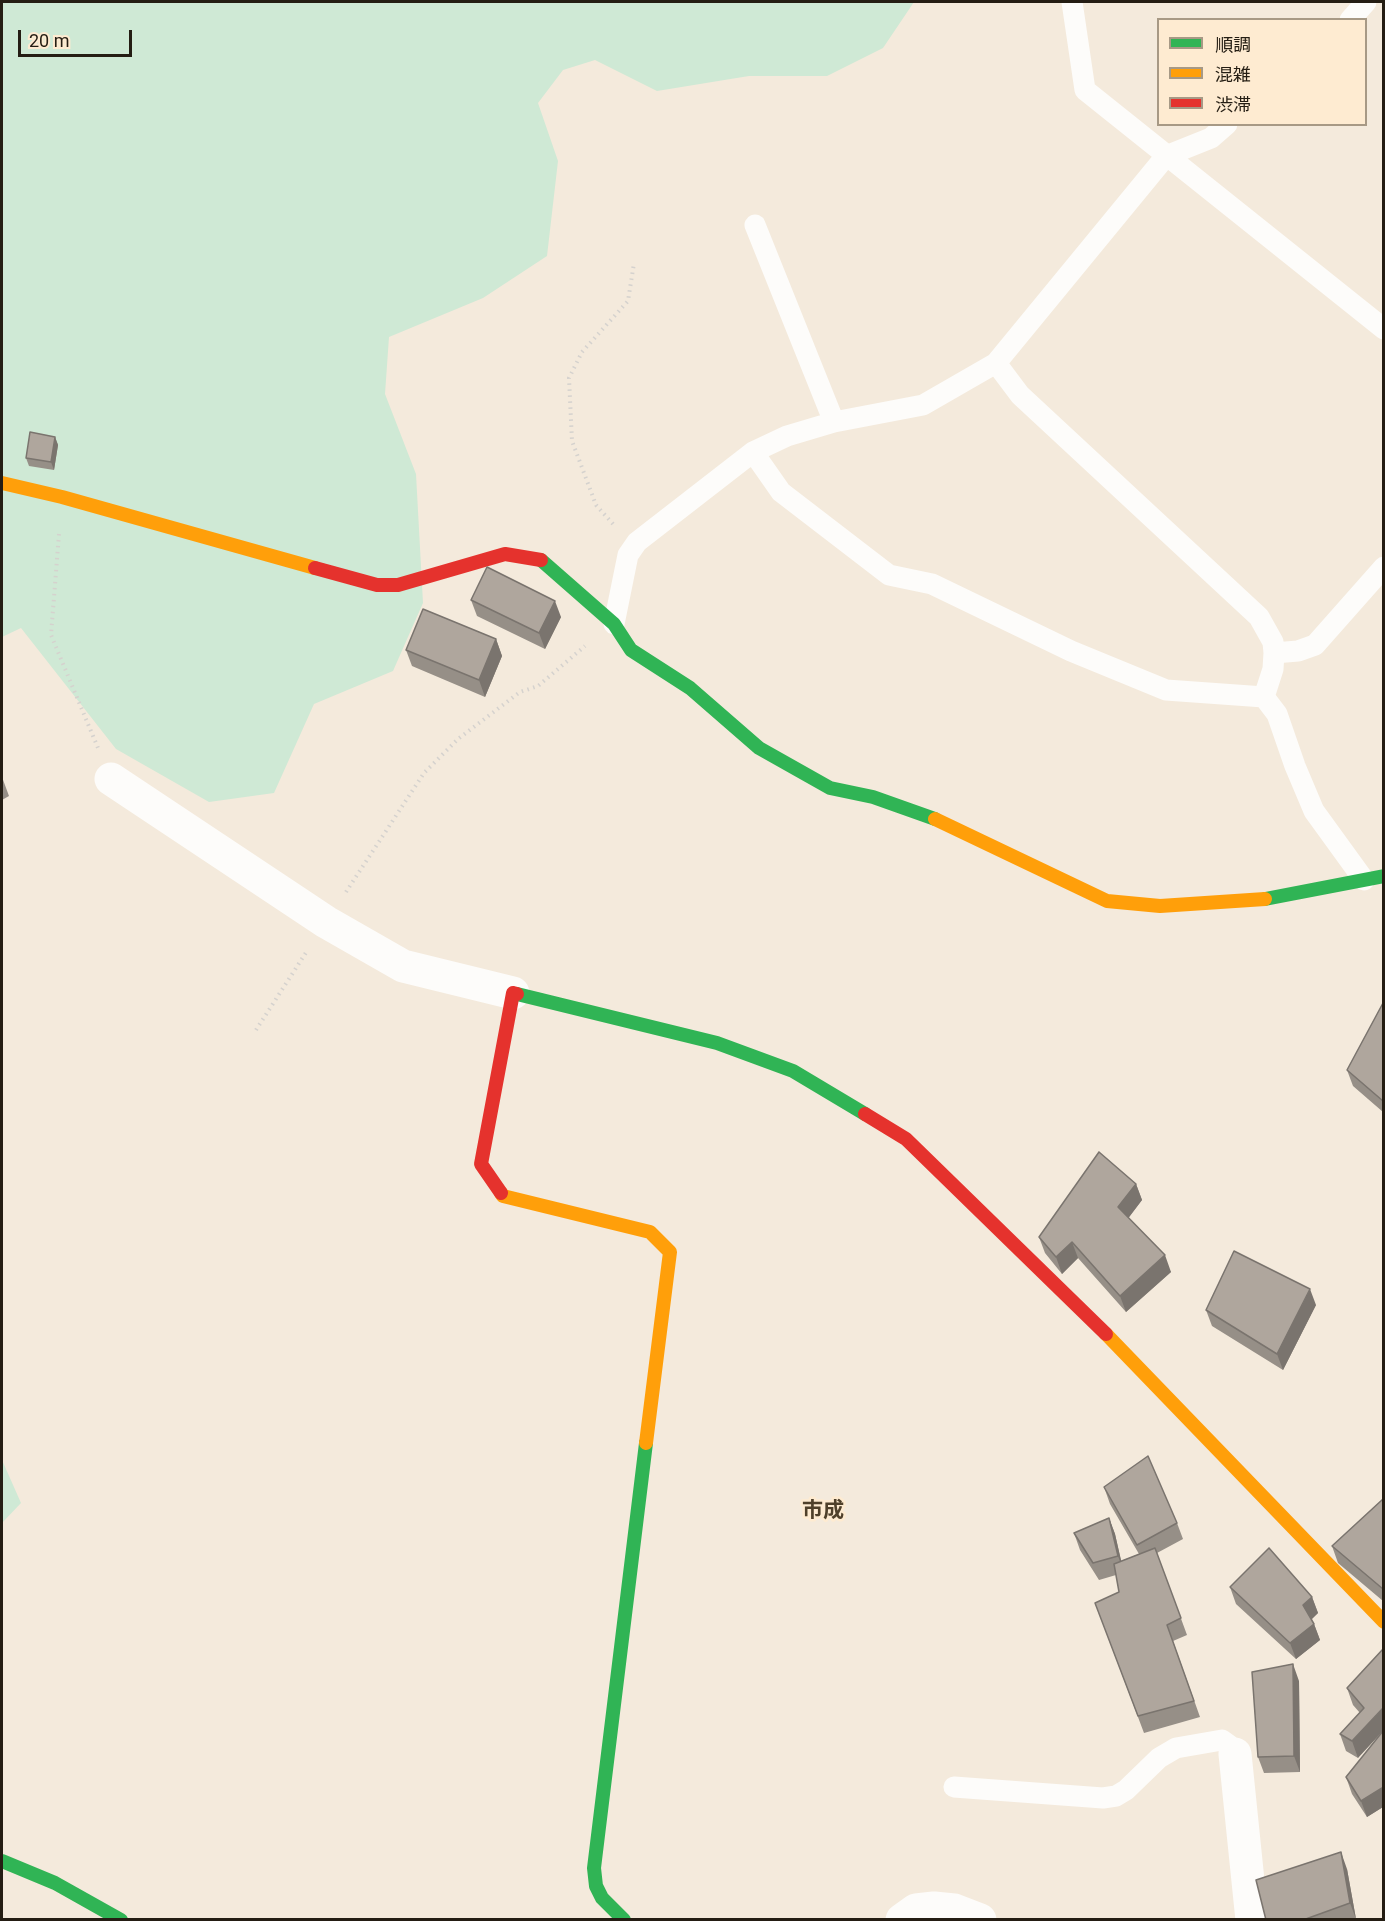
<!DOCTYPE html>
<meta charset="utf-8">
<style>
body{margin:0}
#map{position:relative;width:1385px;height:1921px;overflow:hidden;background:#f4eadc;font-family:Roboto,"Noto Sans JP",sans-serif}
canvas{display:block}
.frame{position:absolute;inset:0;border:3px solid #241d13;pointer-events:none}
.legend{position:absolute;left:1157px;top:18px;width:210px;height:108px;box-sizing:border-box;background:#feebd1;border:2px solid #a79985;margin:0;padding:8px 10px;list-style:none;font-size:18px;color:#241d13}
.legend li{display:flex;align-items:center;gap:12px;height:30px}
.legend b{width:30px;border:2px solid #a79985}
.scale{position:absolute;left:18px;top:30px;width:114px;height:27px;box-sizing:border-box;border:3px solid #241d13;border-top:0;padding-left:8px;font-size:18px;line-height:21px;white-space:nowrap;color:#241d13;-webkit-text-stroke:4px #feebd1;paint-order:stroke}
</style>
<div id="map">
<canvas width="1385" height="1921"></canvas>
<div class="frame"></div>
<ul class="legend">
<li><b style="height:8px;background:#30b455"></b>順調</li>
<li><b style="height:8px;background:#ff9f0a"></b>混雑</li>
<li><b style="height:8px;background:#e5322d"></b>渋滞</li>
</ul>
<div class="scale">20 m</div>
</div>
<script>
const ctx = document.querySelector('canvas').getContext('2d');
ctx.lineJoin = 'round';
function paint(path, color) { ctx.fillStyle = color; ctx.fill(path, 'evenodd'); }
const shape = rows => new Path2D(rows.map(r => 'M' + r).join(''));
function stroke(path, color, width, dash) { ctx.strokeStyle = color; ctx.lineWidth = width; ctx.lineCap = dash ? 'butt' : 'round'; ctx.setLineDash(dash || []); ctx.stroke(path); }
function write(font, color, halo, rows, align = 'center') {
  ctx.font = font + ' Roboto,"Noto Sans JP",sans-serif'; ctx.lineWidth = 5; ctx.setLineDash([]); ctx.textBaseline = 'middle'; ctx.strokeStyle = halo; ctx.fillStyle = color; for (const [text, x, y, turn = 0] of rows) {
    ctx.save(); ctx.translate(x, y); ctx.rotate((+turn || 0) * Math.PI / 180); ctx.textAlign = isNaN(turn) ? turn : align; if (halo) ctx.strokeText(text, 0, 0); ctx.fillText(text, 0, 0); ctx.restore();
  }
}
const green = shape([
 [2,2,914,2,883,48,827,76,749,76,657,91,595,60,563,70,538,103,558,161,547,256,483,298,389,337,385,394,416,474,423,603,393,671,314,704,274,793,209,802,116,749,21,628,2,637],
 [2,1460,21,1503,2,1523]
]);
const path = shape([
 [613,524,596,505,572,441,569,378,582,352,628,301,634,263],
 [59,534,51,635,98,748],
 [346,892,424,773,458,739,520,692,538,686,585,646],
 [256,1030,307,951]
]);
const lane = shape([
 [1072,2,1085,90,1384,329],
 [1350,20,1366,2],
 [755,225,834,422],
 [996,363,1020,395,1259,617,1273,642,1274,653],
 [753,452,781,492,889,575,932,584,1071,651,1166,690,1264,697,1277,714,1295,766,1314,811,1364,880],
 [614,624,628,555,637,542,753,452,787,436,834,422,923,405,996,363,1166,156,1211,138,1227,124],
 [1264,697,1273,669,1274,653,1298,651,1315,645,1384,567],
 [954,1787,1103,1798,1116,1796,1126,1790,1159,1758,1176,1748,1222,1740,1229,1745,1235,1754]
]);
const street = shape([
 [111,779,326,922,403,966,513,993],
 [1235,1754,1252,1920],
 [902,1920,916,1910,934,1908,954,1910,980,1920]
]);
const fast = shape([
 [541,560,614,624,631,650,690,688,759,748,830,788,873,797,935,819],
 [1265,899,1384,876],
 [517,994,717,1043,793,1071,865,1114],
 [2,1861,55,1883,121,1920],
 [624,1920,602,1898,596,1886,594,1868,646,1443]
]);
const slow = shape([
 [2,483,62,497,315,568],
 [935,819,1107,901,1160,906,1265,899],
 [501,1193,503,1196,650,1232,670,1252,646,1443],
 [1106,1334,1384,1622]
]);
const jam = shape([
 [315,568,377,585,398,585,505,554,541,560],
 [865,1114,906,1139,1106,1334],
 [501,1193,481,1164,513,993,517,994]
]);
const wall = shape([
 [55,437,58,445,54,470,29,466,26,458],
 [471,600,561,617,545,649,477,616],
 [496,639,502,656,485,697,412,666,406,650],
 [2,777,9,796,2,800],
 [1383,1003,1383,1112,1353,1086,1347,1070],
 [1136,1184,1142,1200,1128,1218,1171,1272,1126,1312,1078,1258,1062,1274,1045,1253,1039,1237],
 [1316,1305,1283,1370,1212,1326,1206,1310],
 [1104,1487,1177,1523,1183,1539,1157,1553,1187,1635,1173,1641,1200,1717,1144,1733,1095,1603,1119,1592,1116,1575,1099,1580,1080,1550,1074,1533,1109,1518,1115,1534,1121,1561,1139,1554,1110,1504],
 [1383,1499,1383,1601,1338,1563,1332,1546],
 [1230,1587,1312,1597,1318,1613,1311,1619,1314,1624,1320,1640,1296,1659,1236,1604],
 [1383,1649,1358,1758,1346,1751,1340,1734,1360,1713,1353,1705,1347,1688],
 [1299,1681,1300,1772,1264,1773,1258,1757],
 [1383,1731,1383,1807,1367,1817,1352,1794,1346,1777],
 [1347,1869,1356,1919,1266,1920]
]);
const shadedWall = shape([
 [55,437,58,445,54,470,51,462],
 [555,601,561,617,545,649,539,633],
 [496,639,502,656,485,697,479,680],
 [1136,1184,1142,1200,1124,1224,1118,1207],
 [1072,1242,1078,1258,1062,1274,1056,1257],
 [1165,1255,1171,1272,1126,1312,1120,1296],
 [1310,1289,1316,1305,1283,1370,1277,1354],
 [1109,1518,1115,1534,1124,1573,1118,1556],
 [1312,1597,1318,1613,1309,1622,1303,1605],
 [1314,1624,1320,1640,1296,1659,1290,1643],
 [1293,1664,1299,1681,1300,1772,1294,1756],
 [1383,1708,1383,1731,1358,1758,1352,1741],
 [1382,1788,1383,1792,1383,1807,1367,1817,1361,1801],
 [1341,1852,1347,1869,1356,1919,1350,1903]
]);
const building = shape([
 [30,432,55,437,51,462,26,458,30,432],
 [487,567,555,601,539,633,471,600,487,567],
 [423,609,496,639,479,680,406,650,423,609],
 [1383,1003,1383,1101,1347,1070,1383,1003],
 [1099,1152,1136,1184,1118,1207,1165,1255,1120,1296,1072,1242,1056,1257,1039,1237,1099,1152],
 [1234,1251,1310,1289,1277,1354,1206,1310,1234,1251],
 [1148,1456,1177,1523,1137,1545,1104,1487,1148,1456],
 [1383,1499,1383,1589,1332,1546,1383,1499],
 [1109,1518,1118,1556,1093,1563,1074,1533,1109,1518],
 [1155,1548,1181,1618,1167,1625,1194,1701,1138,1716,1095,1603,1119,1592,1114,1564,1155,1548],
 [1269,1548,1312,1597,1303,1605,1314,1624,1290,1643,1230,1587,1269,1548],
 [1383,1649,1383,1708,1352,1741,1340,1734,1364,1708,1347,1688,1383,1649],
 [1293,1664,1294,1756,1258,1757,1252,1672,1293,1664],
 [1383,1731,1383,1789,1382,1788,1361,1801,1346,1777,1383,1731],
 [1341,1852,1350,1903,1303,1920,1266,1920,1256,1880,1341,1852]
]);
const neighbourhoodNames = [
 ["市成",823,1512]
];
paint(green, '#cfe9d5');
stroke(path, '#d5d2ce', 4, [1.5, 4.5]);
stroke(lane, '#fdfcfa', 21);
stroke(street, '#fdfcfa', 33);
stroke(fast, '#30b455', 14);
stroke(slow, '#ff9f0a', 14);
stroke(jam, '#e5322d', 14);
paint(wall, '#968f87');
paint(shadedWall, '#7a746e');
paint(building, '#afa69d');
stroke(building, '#7a746e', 1.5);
write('bold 21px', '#4f402a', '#feebd1', neighbourhoodNames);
</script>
